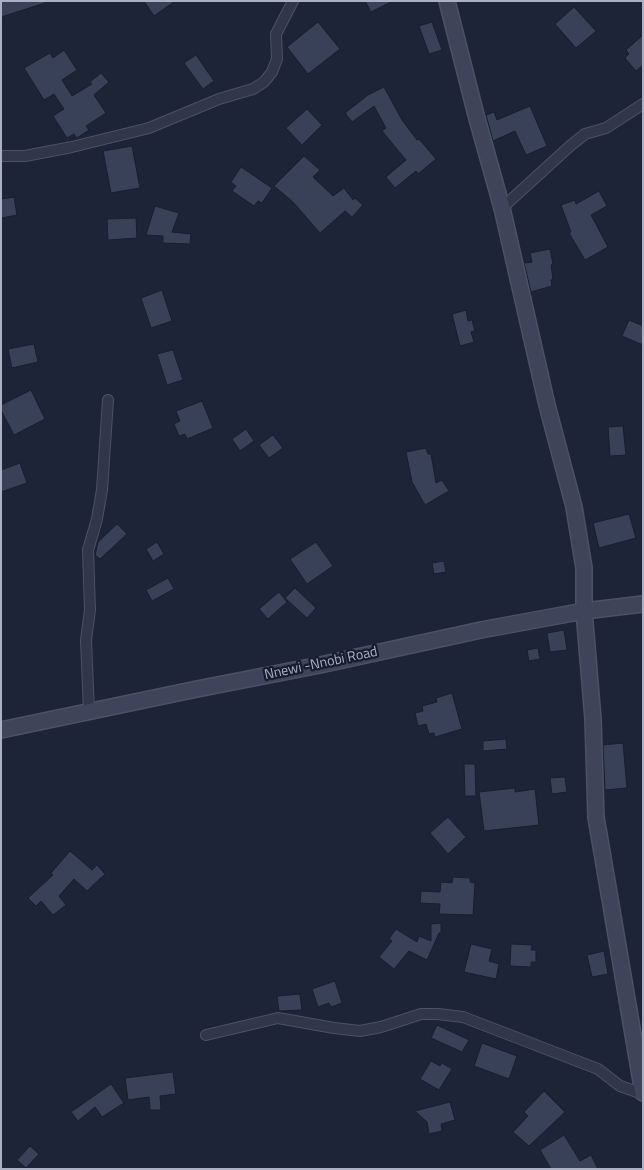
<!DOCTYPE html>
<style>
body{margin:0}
#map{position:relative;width:644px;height:1170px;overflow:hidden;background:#1e2437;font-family:"Titillium Web",sans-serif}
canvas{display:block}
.frame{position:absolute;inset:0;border:2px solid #abb0c5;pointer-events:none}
</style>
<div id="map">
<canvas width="644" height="1170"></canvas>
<div class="frame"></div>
</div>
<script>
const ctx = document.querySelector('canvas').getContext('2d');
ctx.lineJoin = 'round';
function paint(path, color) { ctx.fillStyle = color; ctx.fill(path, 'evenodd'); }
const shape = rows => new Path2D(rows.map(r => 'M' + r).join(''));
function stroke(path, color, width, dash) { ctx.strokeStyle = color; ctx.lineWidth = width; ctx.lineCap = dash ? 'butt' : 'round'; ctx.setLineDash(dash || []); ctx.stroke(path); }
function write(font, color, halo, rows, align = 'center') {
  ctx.font = font + ' "Titillium Web",sans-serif'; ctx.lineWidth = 4.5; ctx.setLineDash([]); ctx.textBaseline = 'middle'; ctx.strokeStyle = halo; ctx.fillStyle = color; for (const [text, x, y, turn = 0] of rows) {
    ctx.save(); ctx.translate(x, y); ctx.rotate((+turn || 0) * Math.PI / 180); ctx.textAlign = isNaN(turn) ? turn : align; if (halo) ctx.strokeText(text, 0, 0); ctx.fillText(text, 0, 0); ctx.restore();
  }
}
const building = shape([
 [1,1,45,1,45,3,1,17,1,1],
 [144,1,175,1,154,16,144,1],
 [365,1,393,1,371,12,365,1],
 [574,7,596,31,576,48,555,24,574,7],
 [318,22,340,49,308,74,287,47,318,22],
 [432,22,442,50,429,54,419,26,432,22],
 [643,35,643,65,636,71,625,58,629,54,626,50,643,35],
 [64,50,77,70,62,80,72,96,92,84,90,82,101,73,109,82,94,95,106,113,86,126,89,130,77,138,74,134,67,138,53,116,64,109,54,94,44,100,24,68,50,53,53,58,64,50],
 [196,55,214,81,203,89,184,63,196,55],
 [384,87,402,120,417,140,419,139,436,159,418,174,416,171,395,188,386,177,406,160,382,131,386,128,374,106,352,122,345,113,368,95,384,87],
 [530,106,547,146,526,155,515,131,493,141,486,115,494,112,497,120,530,106],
 [307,109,322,125,302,145,286,128,307,109],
 [132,146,140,188,111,193,103,151,132,146],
 [304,156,320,170,313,177,333,196,344,188,353,200,355,198,363,205,352,217,345,211,320,233,293,202,274,186,304,156],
 [241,167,272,188,262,203,258,201,254,206,232,191,236,186,231,182,241,167],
 [599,191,607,206,591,215,608,247,585,260,569,233,571,232,561,205,575,200,576,204,599,191],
 [14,197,17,215,1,218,1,199,14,197],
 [155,206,179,213,172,232,191,234,190,244,163,243,163,236,146,235,155,206],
 [136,218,137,238,108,240,107,219,136,218],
 [550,249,553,264,551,265,553,279,551,280,552,286,531,292,524,263,532,262,530,253,550,249],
 [162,290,172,321,151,328,141,298,162,290],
 [466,310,468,321,472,320,475,331,471,332,474,342,460,346,452,314,466,310],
 [629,320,643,326,643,345,622,336,629,320],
 [34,344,38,362,12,368,8,349,34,344],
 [173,350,183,380,167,385,157,354,173,350],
 [31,390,45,419,14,435,1,410,1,405,31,390],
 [202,401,213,428,187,439,185,434,179,436,174,424,180,421,176,411,202,401],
 [623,426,626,455,610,456,608,427,623,426],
 [246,429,254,441,240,451,232,439,246,429],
 [273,435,283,448,269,458,259,445,273,435],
 [426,448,428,454,431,454,436,483,442,480,449,491,425,505,412,482,406,452,426,448],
 [20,463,27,483,1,492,1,470,20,463],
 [629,514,636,538,599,548,593,523,629,514],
 [117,524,127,534,100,559,95,555,98,542,117,524],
 [157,542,164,554,153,561,146,549,157,542],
 [316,542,333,566,307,584,290,559,316,542],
 [444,561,446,572,434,574,432,563,444,561],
 [168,578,174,589,152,601,146,590,168,578],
 [295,588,316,608,307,618,285,598,295,588],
 [279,592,287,602,268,619,259,609,279,592],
 [564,630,567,650,550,652,547,633,564,630],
 [538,648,540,659,529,661,527,650,538,648],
 [452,693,462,729,435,737,434,733,429,734,426,724,418,726,415,713,423,711,422,706,437,702,436,698,452,693],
 [506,739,507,749,483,751,483,741,506,739],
 [623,743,627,788,605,790,603,745,623,743],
 [464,764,475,764,476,796,465,796,464,764],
 [565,777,567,792,552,794,550,778,565,777],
 [515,788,515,792,535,789,539,825,484,831,479,792,515,788],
 [448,817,466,837,448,854,430,833,448,817],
 [70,851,92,870,97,865,105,874,87,891,74,879,59,896,66,905,53,915,41,901,36,906,28,898,53,875,51,873,70,851],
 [453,877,470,878,470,882,475,883,473,915,439,914,440,904,420,903,421,891,440,892,441,882,452,883,453,877],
 [441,923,441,933,439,933,427,960,409,951,394,969,379,957,392,941,389,939,396,929,417,942,419,936,431,941,431,924,441,923],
 [471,944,492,949,489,961,499,964,496,979,464,972,471,944],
 [511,944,532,945,531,950,536,950,536,962,531,962,531,967,510,966,511,944],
 [604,951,608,974,592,977,587,955,604,951],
 [335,981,342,1003,331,1007,329,1003,318,1007,312,989,335,981],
 [300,994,302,1010,279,1011,277,996,300,994],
 [437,1025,469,1040,462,1052,431,1038,437,1025],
 [482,1043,517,1056,509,1079,474,1066,482,1043],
 [431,1061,440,1066,442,1063,452,1069,439,1090,420,1079,431,1061],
 [173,1072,176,1094,160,1096,161,1110,150,1110,149,1097,128,1100,125,1078,173,1072],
 [111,1084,124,1103,102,1117,95,1107,78,1121,71,1112,111,1084],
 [544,1091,565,1112,529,1146,513,1132,528,1116,524,1112,544,1091],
 [450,1102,455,1120,441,1124,442,1131,429,1134,427,1122,415,1111,450,1102],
 [564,1135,580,1161,591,1155,598,1169,551,1169,540,1150,564,1135],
 [30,1146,39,1154,26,1168,17,1160,30,1146]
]);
const street = shape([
 [1,156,25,156,72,147,149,128,219,99,253,89,264,82,272,72,277,59,276,34,293,1],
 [502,208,570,146,585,134,606,128,643,104],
 [89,712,86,640,90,610,88,550,97,519,102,490,108,400],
 [206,1035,278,1018,334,1028,360,1031,381,1027,421,1014,438,1014,463,1017,598,1069,620,1086,643,1094]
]);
const secondary = shape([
 [447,1,476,115,502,208,547,405,574,507,584,568,584,611,593,719,596,817,643,1093],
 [1,730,197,689,320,665,481,630,584,611,643,604]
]);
const streetNames = [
 ["Nnewi -Nnobi Road",321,664,-12]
];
paint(building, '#394158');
stroke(building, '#191e2e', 1);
stroke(street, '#4c5163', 12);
stroke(secondary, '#4c5163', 18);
stroke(street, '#313748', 10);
stroke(secondary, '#3f445b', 15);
write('14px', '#abb0c5', '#171c2c', streetNames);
</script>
